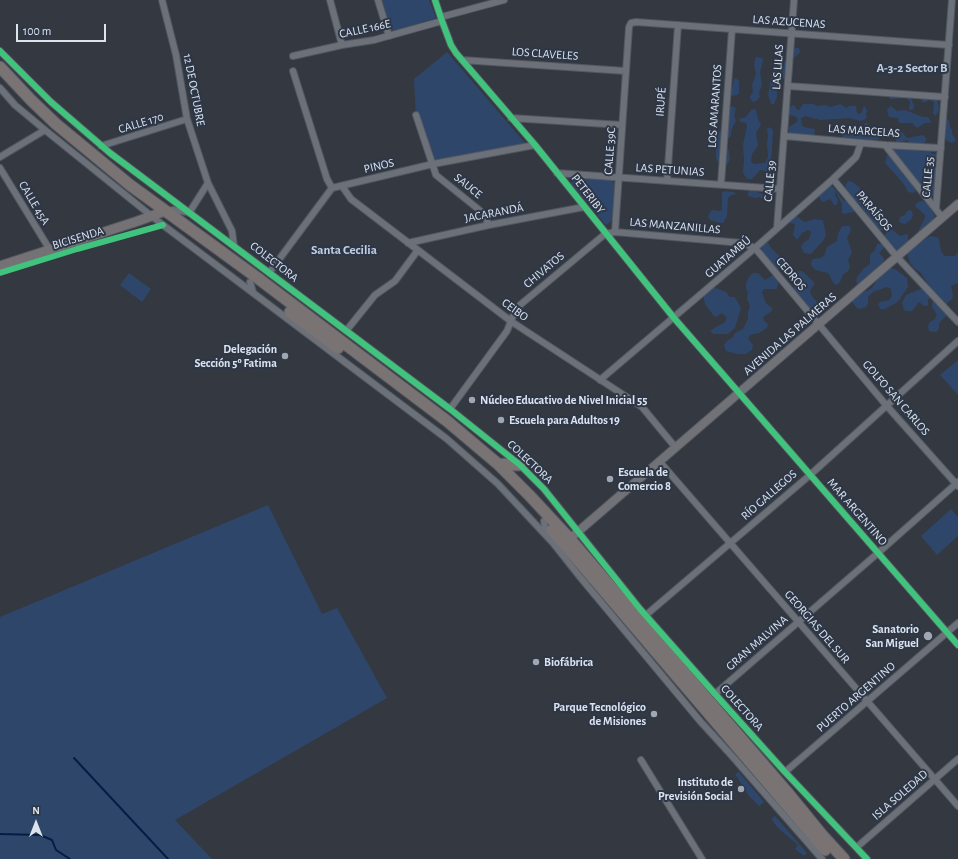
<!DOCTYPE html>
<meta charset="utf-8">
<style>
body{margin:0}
#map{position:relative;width:958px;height:859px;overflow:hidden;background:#333841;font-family:"Alegreya Sans",sans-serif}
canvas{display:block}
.north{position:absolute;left:16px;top:803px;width:40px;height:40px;-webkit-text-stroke:3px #2d3747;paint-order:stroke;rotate:0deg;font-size:11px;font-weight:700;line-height:16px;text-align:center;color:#dce3ed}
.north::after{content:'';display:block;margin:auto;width:14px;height:18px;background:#dce3ed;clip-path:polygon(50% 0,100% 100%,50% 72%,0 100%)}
.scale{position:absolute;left:16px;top:24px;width:90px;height:18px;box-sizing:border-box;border:2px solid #dce3ed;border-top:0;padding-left:5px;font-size:12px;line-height:14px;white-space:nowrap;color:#dce3ed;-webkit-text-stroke:3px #2d3747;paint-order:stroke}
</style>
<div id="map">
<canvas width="958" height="859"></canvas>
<div class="north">N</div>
<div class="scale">100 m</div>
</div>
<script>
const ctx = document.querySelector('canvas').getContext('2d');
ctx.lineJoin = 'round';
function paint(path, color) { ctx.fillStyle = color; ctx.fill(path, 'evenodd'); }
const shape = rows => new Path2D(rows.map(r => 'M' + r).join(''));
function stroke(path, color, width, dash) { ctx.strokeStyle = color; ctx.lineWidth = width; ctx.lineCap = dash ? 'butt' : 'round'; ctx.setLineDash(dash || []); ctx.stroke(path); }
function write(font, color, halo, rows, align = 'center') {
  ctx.font = font + ' "Alegreya Sans",sans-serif'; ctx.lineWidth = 4; ctx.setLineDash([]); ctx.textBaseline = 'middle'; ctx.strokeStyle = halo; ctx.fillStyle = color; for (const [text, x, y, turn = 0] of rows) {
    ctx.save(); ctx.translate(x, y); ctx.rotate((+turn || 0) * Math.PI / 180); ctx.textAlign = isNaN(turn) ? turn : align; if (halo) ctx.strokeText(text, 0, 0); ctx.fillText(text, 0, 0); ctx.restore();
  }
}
const green = shape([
 [382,0,429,0,436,18,397,31,391,30],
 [795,48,799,48,800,52,791,61,793,73,789,78,779,79,777,81,777,97,774,104,771,104,768,95,774,63,779,60,783,63,785,62,788,56],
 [447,52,525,143,431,162,416,117,414,79],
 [756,57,762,58,763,60,760,72,762,86,759,92,760,97,756,101,753,102,750,98,750,96,753,92,752,85,756,74,754,64],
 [736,78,739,81,739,93,737,95,732,96,730,94,730,90,733,85,734,79],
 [889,95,911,98,914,106,913,109,911,110,909,110,910,102,907,98,891,99,889,98],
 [921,97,937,99,939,107,938,112,935,116,933,113,934,102,929,100,926,102,922,102],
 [803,104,813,104,817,106,826,105,831,107,840,104,846,108,850,106,856,106,857,113,859,114,861,113,864,106,867,110,866,114,867,117,864,120,860,121,849,118,820,120,805,116,801,118,802,125,804,127,815,129,814,136,808,136,804,134,795,137,789,136,789,127,797,122,798,119,795,116,788,115,787,109,793,105,795,106,797,110,799,110],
 [732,106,736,108,734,116,736,120,731,131,731,136,725,140,725,145,729,151,730,160,727,164,723,165,718,162,716,158,716,137,718,132,725,129,728,110],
 [890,106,892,107,897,111,905,110,923,117,928,117,931,121,930,123,925,123,917,128,912,123,899,123,898,118,889,117,887,110],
 [752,109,756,110,758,119,761,125,756,133,758,146,752,154,751,161,754,164,765,163,768,157,767,143,768,136,767,129,770,127,773,130,771,165,772,174,769,178,767,177,764,170,760,170,752,179,747,179,743,173,744,160,743,145,747,126,746,123,740,122,739,119,746,117],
 [946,118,949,121,950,127,952,130,952,134,955,138,955,141,952,143,947,141,944,137,944,120],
 [865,123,867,123,868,125,867,130,869,132,878,134,879,139,873,141,859,139,852,141,849,138,843,139,842,134,845,131,852,130,855,127,860,132,863,131],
 [900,131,903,133,907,138,923,135,926,138,926,140,923,146,909,146,908,140,904,141,900,144,896,144,896,134,897,132],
 [894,146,898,147,899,149,930,151,932,154,938,154,935,195,929,198,904,168,902,174,913,181,916,187,915,192,913,193,908,192,903,183,885,163,887,156],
 [575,178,611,180,616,185,614,219,606,225,571,183],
 [848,181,853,182,859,187,864,198,874,205,886,223,886,228,885,230,878,230,859,203,851,198,847,193,845,186],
 [829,185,833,187,843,200,854,205,856,211,849,213,844,214,842,213,842,204,835,191,835,196,838,199,837,205,834,205,830,199,823,202,821,200,818,196],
 [750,189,754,189,757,192,765,195,766,198,764,199,759,197,756,198,748,196,748,193],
 [724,191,734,192,736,194,731,195,728,198,727,216,723,223,721,223,710,220,708,216,712,210,719,211,722,210,722,193],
 [923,201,927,204,935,216,932,223,920,234,918,233,918,231,925,218,925,215,915,206,918,202],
 [911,210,913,215,911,220,905,224,901,223,899,221,900,217,905,215,907,211],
 [796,215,801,220,805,222,814,219,823,220,826,235,823,241,811,254,804,253,801,247,803,243,809,239,811,232,808,230,802,233,798,239,796,239,793,235,795,226,794,224,787,222],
 [842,226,849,226,851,228,850,232,847,238,852,252,848,260,850,267,848,271,843,275,840,282,837,285,834,284,828,273,815,270,811,265,811,262,813,259,820,258,824,256,827,247,837,241,838,234],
 [888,230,893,230,900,236,907,234,908,235,908,242,898,252,893,251,883,238],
 [930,236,937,237,939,239,941,251,945,256,955,256,958,252,958,283,951,286,953,296,952,299,947,303,947,315,940,322,938,331,934,332,929,331,928,326,930,322,935,319,937,315,932,307,933,292,921,273,914,268,910,263,907,253,910,249],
 [766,242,768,243,772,249,788,264,786,268,774,271,771,271,767,268,760,260,762,251,761,246],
 [877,244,882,244,884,248,879,253,884,258,884,260,878,273,865,277,863,281,858,284,856,282,857,277,864,268,870,264,870,255,875,250],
 [889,268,895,269,907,278,908,287,900,299,896,303,885,309,880,309,878,304,880,302,889,300,892,296,891,289,887,287,873,292,868,297,868,304,866,307,859,309,857,308,850,300,858,291,867,291,872,288,880,275,887,269],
 [797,271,802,271,814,282,814,285,810,290,811,295,817,302,817,306,814,310,809,310,793,295,795,282,794,275],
 [129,273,151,289,142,302,120,285],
 [753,273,758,273,765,280,773,275,775,276,778,280,778,285,776,289,764,289,762,292,766,303,772,308,772,311,763,317,764,321,768,324,767,328,759,333,750,335,748,339,753,345,752,350,746,354,737,354,726,351,724,345,727,341,733,337,735,333,743,329,748,319,748,312,750,306,747,299,748,293,746,288,746,283,749,277],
 [713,287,726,292,730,297,735,297,741,308,735,328,728,334,713,334,711,332,711,330,725,322,727,318,722,313,716,317,713,315,705,304,703,295],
 [923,288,931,297,928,300,928,305,927,306,924,306,919,302,912,311,907,311,904,310,902,303,906,295],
 [958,360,958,395,940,375],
 [268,505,322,614,337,608,387,698,175,820,212,859,0,859,0,617],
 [951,509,958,517,958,536,937,555,921,536],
 [739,772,764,802,759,806,749,796,735,774],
 [775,816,807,853,804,856,795,849,798,845,778,828,771,819]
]);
const stream = shape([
 [74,758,168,859],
 [0,834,40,835,52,840,56,850,70,859]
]);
const street = shape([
 [162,0,176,55,187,119,208,183,232,231,234,246],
 [330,0,342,45],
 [378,0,389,36],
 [435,0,442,21,451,45,456,53,535,145,674,318,958,645],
 [441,17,504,0],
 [0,51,51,102,110,153,450,409,520,465,544,489,640,609,715,694,785,772,867,859],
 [293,56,342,45,374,40,442,21],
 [462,60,626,71],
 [293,71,327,179,332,188],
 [788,86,945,97],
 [0,88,15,105,45,130,159,222,447,439,498,484,553,543,580,577,700,721,732,756,822,859],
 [416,115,436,175,483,213,489,225],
 [511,118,622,125],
 [784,136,885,145,941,148],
 [885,145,942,217],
 [101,146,187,119],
 [0,157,45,130],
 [0,168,50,250],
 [557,173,780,189],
 [833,179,897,257,958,322],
 [667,181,678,25],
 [721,184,732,29],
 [342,186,351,199,512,322,642,407,676,448],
 [936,209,952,0],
 [166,211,173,210,187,212],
 [189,213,208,183],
 [777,228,794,0],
 [615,232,629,27,631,23,636,22,949,45],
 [408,243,489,225,584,207],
 [269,273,332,188,433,164,535,145],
 [250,282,253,292],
 [346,331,375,295,395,281,418,250],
 [600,380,755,248,833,179,856,157,861,143],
 [450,409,507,331,515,311,520,305,605,234,615,232,742,243,755,248,886,405,958,486],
 [660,462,958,806],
 [544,521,546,535],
 [646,615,810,475,958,341],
 [715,694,878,553,958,482],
 [641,760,702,859],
 [785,772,958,623],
 [857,847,958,759]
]);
const secondary = shape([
 [566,542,958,204]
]);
const primary = shape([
 [0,266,138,221,165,211]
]);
const highway = shape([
 [0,67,31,100,56,124,130,185,259,279,447,421,498,464,530,496,570,539,788,793,823,836,844,859],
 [290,312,338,348],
 [498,464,520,465],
 [552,530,825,850]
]);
const cycleway = shape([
 [435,0,442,21,451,45,456,53,535,145,674,318,958,645],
 [0,51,51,102,110,153,450,409,520,465,544,489,640,609,715,694,785,772,867,859],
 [0,273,77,249,163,225]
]);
const markers = [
 [285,356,4,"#a1a7b1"],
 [472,400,4,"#a1a7b1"],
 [501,420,4,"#a1a7b1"],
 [610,479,4,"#a1a7b1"],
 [928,636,5,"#a1a7b1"],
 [536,662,4,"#a1a7b1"],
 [654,714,4,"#a1a7b1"],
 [741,789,4,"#a1a7b1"]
];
const streetNames = [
 ["LAS AZUCENAS",789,22,4],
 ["CALLE 166E",365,29,-12],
 ["LOS CLAVELES",545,54,4],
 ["LAS LILAS",778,67,-86],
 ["12 DE OCTUBRE",194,90,79],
 ["IRUPÉ",661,102,-86],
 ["LOS AMARANTOS",715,106,-86],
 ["CALLE 170",141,123,-17],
 ["LAS MARCELAS",864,131,4],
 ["CALLE 39C",610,151,-86],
 ["PINOS",379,166,-13],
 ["LAS PETUNIAS",670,170,4],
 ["CALLE 35",928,177,-85],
 ["CALLE 39",770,181,-85],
 ["SAUCE",468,186,39],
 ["PETERIBY",588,194,52],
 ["CALLE 45A",34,203,59],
 ["PARAÍSOS",874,211,50],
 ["JACARANDÁ",494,213,-11],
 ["LAS MANZANILLAS",675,226,5],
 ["BICISENDA",78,238,-17],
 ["GUATAMBÚ",728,257,-41],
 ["COLECTORA",274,262,38],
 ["CHIVATOS",544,270,-40],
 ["CEDROS",791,274,50],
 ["CEIBO",515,310,36],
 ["AVENIDA LAS PALMERAS",790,334,-41],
 ["GOLFO SAN CARLOS",896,398,49],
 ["COLECTORA",530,462,43],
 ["RÍO GALLEGOS",769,495,-41],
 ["MAR ARGENTINO",857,512,49],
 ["GEORGIAS DEL SUR",817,627,49],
 ["GRAN MALVINA",757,643,-41],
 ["PUERTO ARGENTINO",856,697,-41],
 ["COLECTORA",742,708,48],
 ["ISLA SOLEDAD",900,795,-41]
];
const poiNames = [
 ["Delegación",277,349],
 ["Sección 5º Fatima",277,363],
 ["Núcleo Educativo de Nivel Inicial 55",480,400,"left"],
 ["Escuela para Adultos 19",509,420,"left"],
 ["Escuela de",618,472,"left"],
 ["Comercio 8",618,486,"left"],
 ["Sanatorio",919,629],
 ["San Miguel",919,643],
 ["Biofábrica",544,662,"left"],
 ["Parque Tecnológico",646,707],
 ["de Misiones",646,721],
 ["Instituto de",733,782],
 ["Previsión Social",733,796]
];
const neighbourhoodNames = [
 ["A-3-2 Sector B",912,68],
 ["Santa Cecilia",344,250]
];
paint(green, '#2f466b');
stroke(stream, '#051d43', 2);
stroke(street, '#52575f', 8);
stroke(secondary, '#52575f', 10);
stroke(primary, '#52575f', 11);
stroke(highway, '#52575f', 13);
stroke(street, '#6c7078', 6);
stroke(secondary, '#707277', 8);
stroke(primary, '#747275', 9);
stroke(highway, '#797473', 11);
stroke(cycleway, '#40c37c', 6);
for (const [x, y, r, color] of markers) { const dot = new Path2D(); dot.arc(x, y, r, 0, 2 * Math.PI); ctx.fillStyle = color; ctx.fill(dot); stroke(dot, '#2d3747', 1.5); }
write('12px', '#dce3ed', '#2d3747', streetNames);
write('bold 12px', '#dce3ed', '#2d3747', poiNames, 'right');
write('bold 13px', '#c1cee2', '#2d3747', neighbourhoodNames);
</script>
